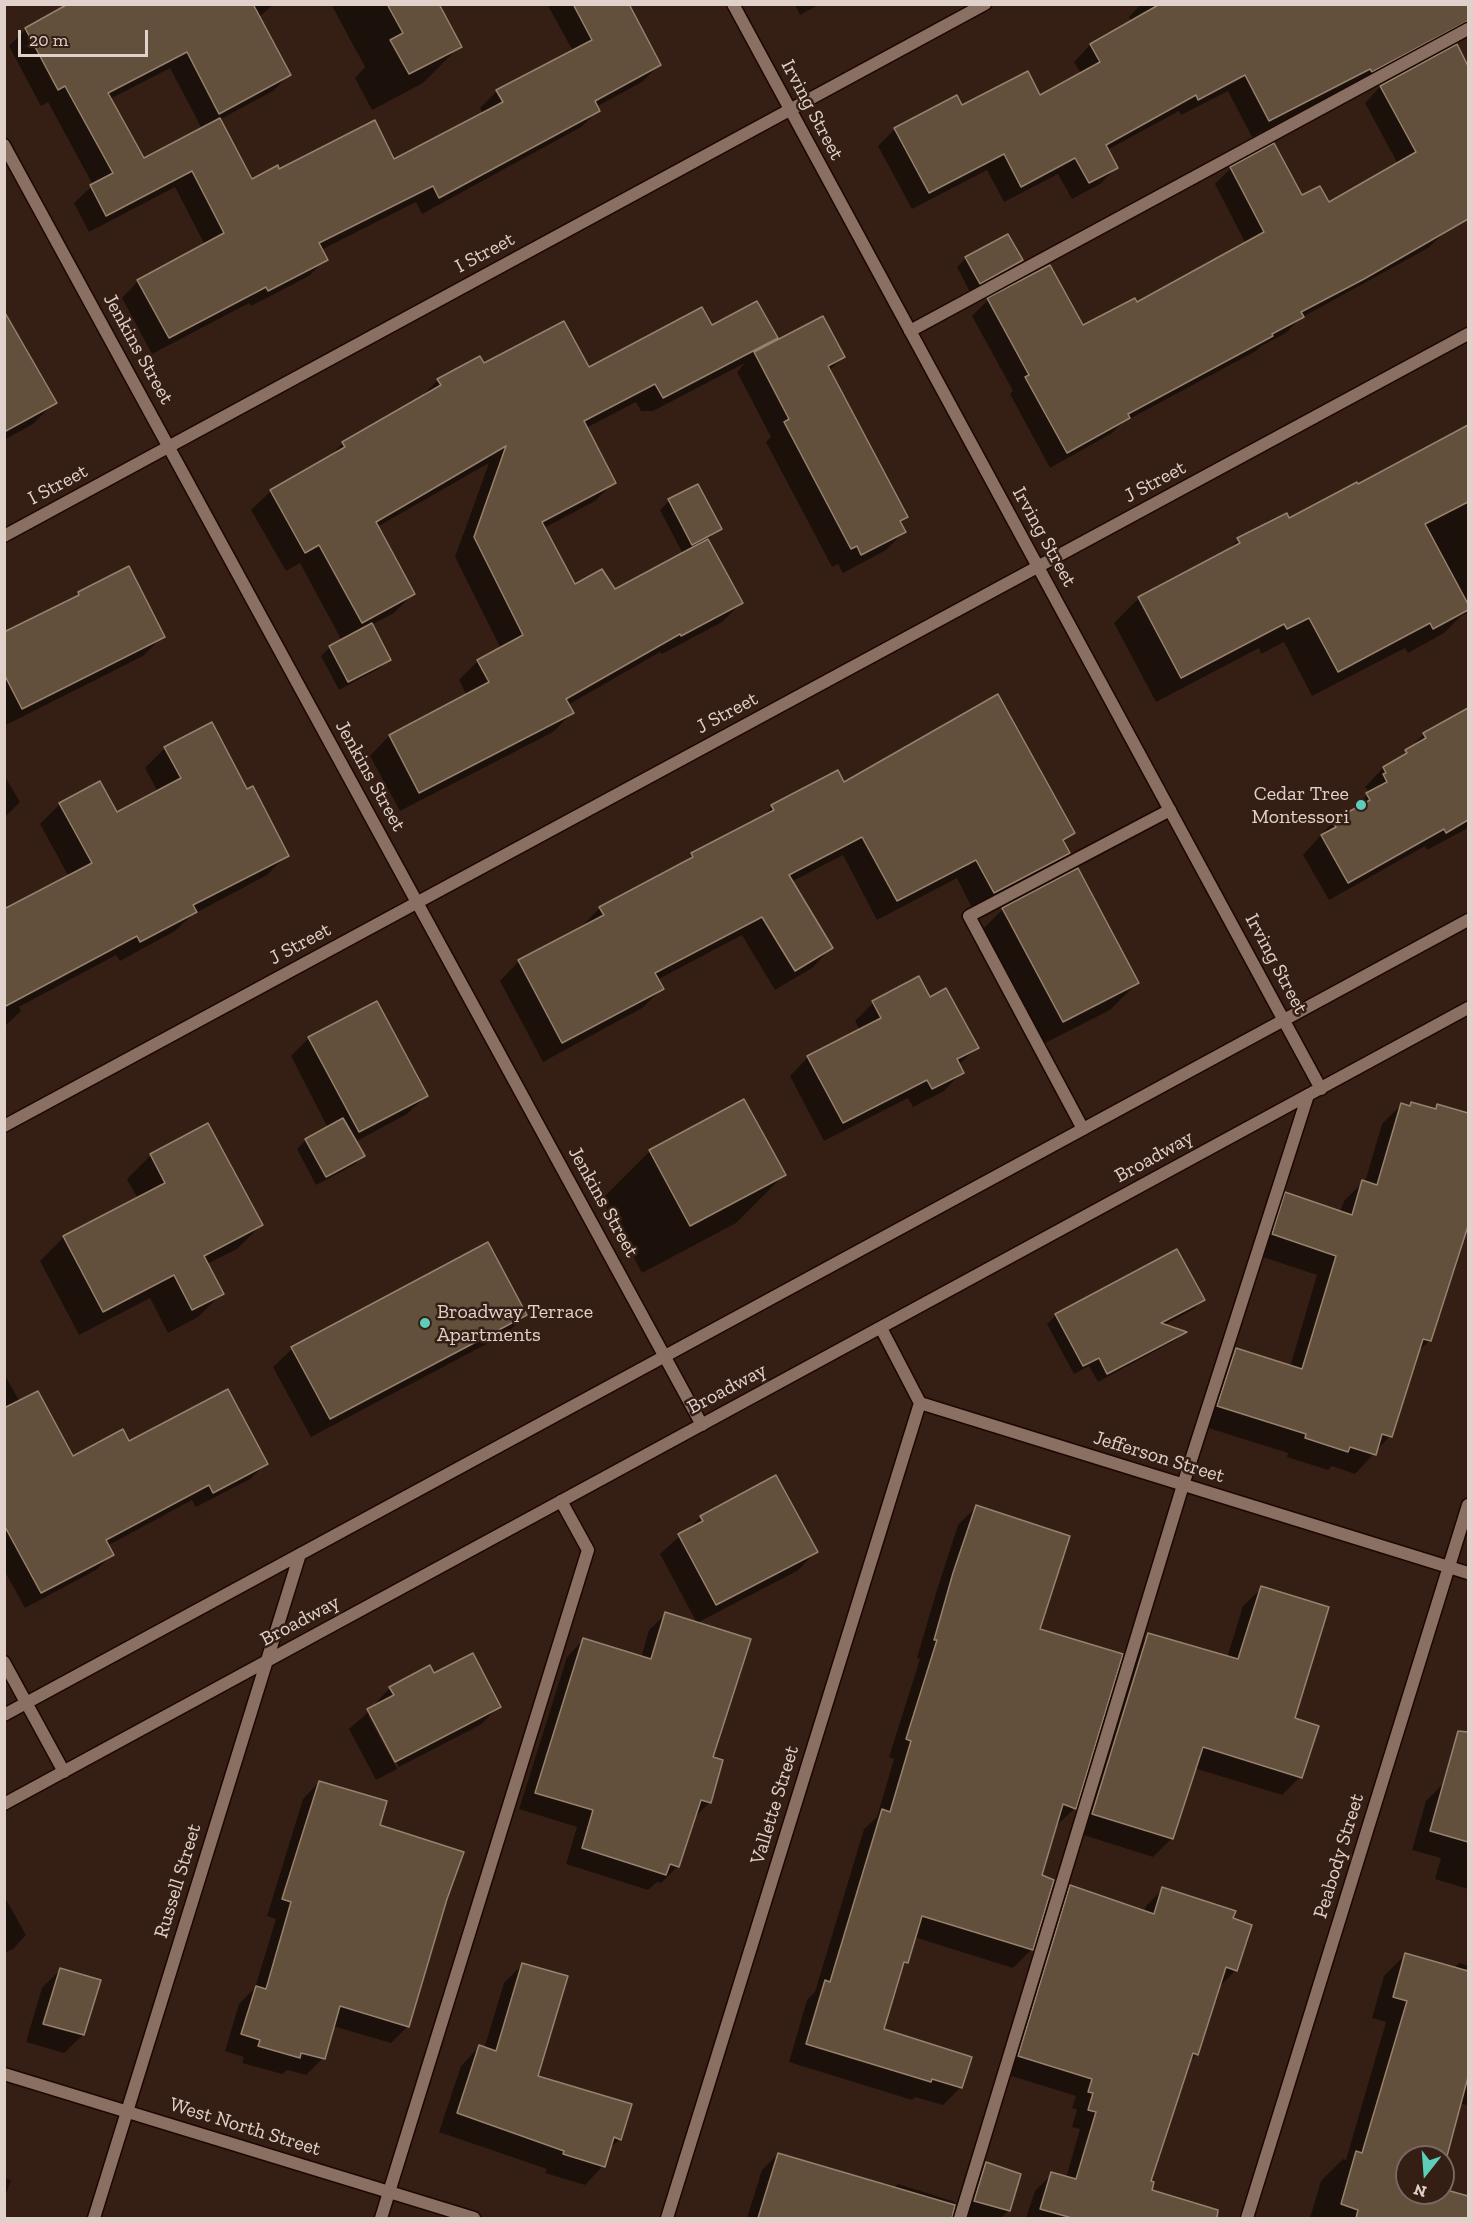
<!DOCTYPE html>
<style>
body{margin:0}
#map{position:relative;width:1473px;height:2223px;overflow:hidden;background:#351f15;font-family:"Zilla Slab",serif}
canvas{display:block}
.frame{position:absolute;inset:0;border:6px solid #e0d1ca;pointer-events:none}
.north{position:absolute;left:1395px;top:2145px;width:60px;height:60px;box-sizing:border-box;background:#351f15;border:2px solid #79665d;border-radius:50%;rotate:197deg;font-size:16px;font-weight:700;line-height:24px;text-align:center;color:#e0d1ca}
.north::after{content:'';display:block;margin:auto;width:21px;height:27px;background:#5dceb9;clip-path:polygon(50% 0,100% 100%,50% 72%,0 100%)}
.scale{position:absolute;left:18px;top:30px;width:130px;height:27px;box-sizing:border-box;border:3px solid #e0d1ca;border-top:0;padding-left:8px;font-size:18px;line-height:21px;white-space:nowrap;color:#e0d1ca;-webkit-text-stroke:4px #351f15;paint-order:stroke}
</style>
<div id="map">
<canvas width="1473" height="2223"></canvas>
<div class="frame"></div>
<div class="north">N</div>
<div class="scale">20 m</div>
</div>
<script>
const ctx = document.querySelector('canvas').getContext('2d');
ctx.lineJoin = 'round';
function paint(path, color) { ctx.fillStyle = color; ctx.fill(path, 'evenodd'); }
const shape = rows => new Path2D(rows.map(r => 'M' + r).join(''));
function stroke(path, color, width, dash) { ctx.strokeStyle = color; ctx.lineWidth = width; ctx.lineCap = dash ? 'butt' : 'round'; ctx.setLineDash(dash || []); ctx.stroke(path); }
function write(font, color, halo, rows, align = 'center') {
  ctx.font = font + ' "Zilla Slab",serif'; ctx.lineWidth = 5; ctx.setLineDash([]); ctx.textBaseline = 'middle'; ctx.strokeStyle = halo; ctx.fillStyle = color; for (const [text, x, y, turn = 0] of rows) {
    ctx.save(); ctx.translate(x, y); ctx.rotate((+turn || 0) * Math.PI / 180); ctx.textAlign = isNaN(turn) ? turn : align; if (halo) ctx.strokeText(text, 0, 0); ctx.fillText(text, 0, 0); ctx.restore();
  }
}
const shadow = shape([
 [73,4,274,4,258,18,289,75,273,91,219,120,251,181,279,171,394,161,483,114,480,108,497,91,573,51,547,4,627,4,659,65,642,82,596,107,598,111,581,127,422,214,416,202,321,250,326,259,309,276,251,306,249,303,152,354,122,298,138,281,205,245,175,187,89,232,74,203,93,185,48,102,41,106,9,46,26,29],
 [170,68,202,129,143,160,110,99],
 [331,4,435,4,460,46,423,83,372,110,355,78,365,67],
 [795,4,820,4,800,15],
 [1141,4,1448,4,1458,24,1441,41,1354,87,1353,84,1252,137,1228,91,1181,115,1179,111,1107,150,1116,168,1100,184,1072,199,1058,174,1004,202,987,170,912,209,878,146,895,129,962,107,1040,97,1081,74,1074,62,1090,45,1132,22,1129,17],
 [1456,46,1468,69,1468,213,1461,217,1428,248,1299,319,1286,333,1261,346,1256,351,1122,423,1112,433,1050,468,1010,394,1013,391,972,316,988,300,1082,327,1136,304,1246,244,1215,184,1231,168,1273,145,1301,197,1329,204,1398,164,1365,103,1380,87],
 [966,258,1021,260,1012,269,970,292,957,267],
 [711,327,776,337,767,346,843,357,829,371,906,517,900,523,904,532,886,550,843,573,838,564,832,567,766,442,771,437,737,372,745,363,653,411,641,411,636,402,586,428,614,482,595,501,544,528,575,586,614,591,683,554,660,510,669,501,720,528,707,540,741,603,722,622,662,654,660,652,568,705,572,713,553,732,400,811,370,756,389,736,467,696,459,680,478,661,501,649,455,557,489,463,377,527,413,594,394,613,371,625,389,659,380,668,339,690,321,656,330,647,342,641,300,563,286,571,251,510,271,491,328,458,343,443,419,399,438,380,483,365,588,369],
 [4,346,55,402,33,424,4,440],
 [1468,427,1468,613,1461,616,1444,633,1408,653,1405,648,1312,696,1284,642,1261,654,1259,648,1156,702,1114,623,1139,598,1224,553,1238,540,1286,515,1288,520,1357,486],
 [79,593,163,636,143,656,4,726,4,633,70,601],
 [1468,710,1468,828,1427,850,1425,846,1329,900,1303,855,1333,822,1349,813,1366,796,1368,791,1365,787,1383,768,1395,762,1424,734],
 [165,748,247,791,287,855,267,875,192,915,175,931,120,961,116,955,19,1007,21,1011,4,1027,4,930,69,877,40,824,60,804,117,814,158,792,145,768],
 [4,775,20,802,4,818],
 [844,784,1073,833,1063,843,1068,853,1049,873,974,912,957,878,877,920,843,855,791,882,831,948,812,968,775,990,742,935,657,980,662,989,642,1008,543,1062,500,981,519,961,581,927,600,908,681,865,692,855,761,818,772,807],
 [1003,909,1137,983,1110,1010,1035,1048,976,936],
 [930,999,977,1047,958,1066,962,1072,944,1091,913,1107,908,1098,824,1141,790,1076,808,1057,860,1030,855,1021,873,1003],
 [309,1038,426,1096,407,1114,355,1142,363,1156,354,1165,316,1185,297,1149,306,1140,328,1128,291,1056],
 [1412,1104,1433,1110,1438,1105,1468,1114,1468,1221,1430,1340,1417,1353,1390,1436,1355,1474,1332,1466,1328,1470,1287,1457,1288,1453,1199,1425,1217,1368,1236,1349,1290,1367,1317,1275,1254,1254,1267,1213,1286,1194,1340,1212,1344,1201,1363,1182,1365,1182,1382,1124,1401,1105,1408,1107],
 [650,1151,784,1175,736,1223,642,1273,602,1199],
 [151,1155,261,1225,237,1249,207,1264,222,1293,198,1317,168,1333,150,1298,79,1335,40,1261,64,1237,138,1199,127,1179],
 [1203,1300,1194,1309,1162,1326,1184,1332,1176,1340,1098,1382,1089,1366,1074,1374,1047,1324,1056,1315],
 [526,1315,507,1333,311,1437,273,1367,292,1349],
 [4,1374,20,1402,73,1458,128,1443,266,1464,250,1479,196,1507,192,1500,107,1546,112,1555,96,1570,25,1608,4,1570,4,1529,6,1527,4,1515],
 [977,1506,1038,1630,1075,1808,1056,1826,1040,1876,1032,1949,1013,1968,914,1937,906,1962,901,1967,883,2030,961,2087,943,2105,915,2097,912,2100,789,2062,807,2000,815,1992,864,1829,877,1817,894,1759,889,1757,920,1659,917,1658,936,1593,958,1525],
 [701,1517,816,1552,797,1571,697,1623,660,1554],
 [1262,1588,1293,1719,1300,1777,1282,1795,1194,1768,1172,1838,1153,1857,1074,1832,1130,1653,1149,1635,1227,1658,1243,1606],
 [666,1614,710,1802,694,1818,678,1866,661,1883,657,1882,648,1890,566,1864,577,1827,519,1809,567,1657,583,1640,641,1658,649,1630],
 [434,1675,499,1707,480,1725,399,1767,371,1715,368,1715,397,1769,376,1780,349,1729,373,1708,372,1707,390,1688],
 [319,1782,378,1826,408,2026,391,2043,333,2026,323,2058,306,2075,287,2070,282,2074,242,2063,244,2057,225,2051,239,2004,255,1988,276,1919,267,1916,303,1799],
 [1444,1783,1468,1790,1468,1889,1435,1879,1441,1858,1412,1850,1426,1801],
 [1070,1887,1144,1912,1146,1906,1163,1889,1232,1919,1236,1970,1219,1987,1197,2054,1188,2063,1149,2182,1150,2191,1161,2194,1153,2218,1026,2218,1035,2191,1052,2174,1066,2178,1080,2129,1072,2127,1077,2110,1072,2108,1076,2096,1002,2073,1053,1904],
 [4,1896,26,1935,13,1949,4,1953],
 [1406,1954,1454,1968,1459,1963,1468,1966,1468,2103,1466,2105,1460,2103,1443,2165,1443,2157,1407,2157,1407,2193,1435,2193,1433,2202,1417,2218,1392,2218,1377,2214,1376,2218,1310,2218,1321,2181,1343,2159,1346,2160,1386,2022,1372,2018,1384,1976],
 [522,1965,536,2077,620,2139,608,2150,603,2166,585,2185,545,2173,547,2169,439,2132,461,2066,479,2047,484,2049,504,1983],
 [61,1969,83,2035,64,2053,26,2042,42,1988],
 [778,2154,893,2189,898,2184,955,2202,951,2218,747,2218,762,2170],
 [986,2164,1020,2175,1008,2211,1001,2218,958,2218,970,2180],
 [4,2178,11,2180,4,2200],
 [1452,2193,1468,2197,1468,2218,1427,2218]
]);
const building = shape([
 [68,4,253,4,291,75,219,114,187,52,108,93,144,158,220,118,252,179,278,165,279,169,375,120,394,159,503,102,496,90,592,40,573,4,629,4,661,65,595,101,600,111,439,198,433,186,319,243,328,260,268,291,266,287,169,338,137,280,224,233,192,171,106,216,90,185,113,173,65,86,58,90,25,28,68,4],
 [387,4,439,4,462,47,409,74,390,40,403,33,387,4],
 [1160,4,1468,4,1468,21,1372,72,1370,69,1269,121,1245,75,1198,100,1196,95,1106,145,1118,168,1089,183,1075,158,1021,187,1004,154,929,193,894,128,957,95,962,105,1028,71,1040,95,1100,62,1090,44,1160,4],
 [1457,44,1468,66,1468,219,1364,279,1301,312,1304,317,1272,334,1273,336,1128,414,1130,418,1067,453,1025,377,1029,375,987,298,1050,265,1083,325,1135,298,1137,302,1264,232,1230,167,1274,143,1302,195,1320,186,1329,202,1416,152,1380,86,1457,44],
 [1008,234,1023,260,980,284,965,257,1008,234],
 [757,301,778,338,663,398,655,384,584,421,616,483,542,522,575,584,602,569,615,589,708,539,743,603,681,636,680,634,566,699,574,713,419,793,389,735,489,682,477,660,523,635,474,537,506,446,376,522,415,594,362,623,319,545,305,553,270,490,345,447,342,442,441,385,437,379,480,356,484,363,564,321,589,367,702,307,712,325,757,301],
 [4,311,57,403,4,432,4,311],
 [823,316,845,357,828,366,908,517,900,521,906,532,861,555,857,546,851,549,784,422,789,419,754,352,823,316],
 [1468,425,1468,502,1425,524,1468,604,1468,610,1433,629,1430,623,1338,672,1309,618,1287,629,1284,624,1181,678,1138,597,1240,543,1237,538,1287,513,1289,518,1357,482,1358,484,1468,425],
 [698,484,722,529,692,545,668,499,698,484],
 [129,566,165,637,22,709,4,674,4,632,79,595,78,592,129,566],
 [372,623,391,660,348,682,329,646,372,623],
 [998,694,1075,833,1063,840,1070,853,994,893,976,860,897,901,862,837,789,875,833,948,795,971,762,917,655,973,664,989,562,1043,518,960,604,915,599,907,693,857,691,853,774,810,771,805,838,770,844,782,998,694],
 [1468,708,1468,820,1446,833,1444,829,1348,883,1321,835,1336,827,1332,821,1370,800,1366,793,1387,782,1383,774,1386,773,1383,767,1407,753,1405,750,1426,738,1423,733,1468,708],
 [212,722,247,789,253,786,289,856,193,905,197,912,140,942,137,936,4,1007,4,909,92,863,59,803,100,781,117,812,181,778,164,747,212,722],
 [1078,868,1139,983,1063,1022,1002,908,1078,868],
 [919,976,930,997,946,988,979,1048,957,1059,964,1073,932,1089,927,1080,843,1123,807,1056,881,1018,872,1001,919,976],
 [377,1001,428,1096,359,1132,308,1037,377,1001],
 [744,1099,786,1175,690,1226,649,1150,744,1099],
 [1411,1102,1436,1109,1437,1104,1468,1113,1468,1226,1431,1341,1423,1339,1392,1437,1382,1434,1376,1455,1350,1447,1348,1452,1305,1438,1306,1434,1217,1406,1236,1348,1302,1369,1336,1256,1272,1234,1285,1192,1352,1215,1362,1180,1377,1185,1401,1103,1410,1106,1411,1102],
 [343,1118,365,1156,326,1177,305,1139,343,1118],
 [208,1123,263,1225,204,1256,224,1294,192,1310,174,1275,103,1312,63,1236,165,1183,150,1154,208,1123],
 [488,1242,527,1315,330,1419,291,1347,488,1242],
 [1177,1249,1205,1300,1161,1323,1187,1332,1107,1374,1099,1358,1083,1366,1055,1314,1177,1249],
 [228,1389,268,1464,213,1493,209,1485,106,1540,114,1555,41,1593,4,1525,4,1408,38,1391,73,1456,123,1429,129,1441,228,1389],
 [776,1475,818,1552,716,1605,678,1534,703,1521,700,1516,776,1475],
 [976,1505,1070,1536,1040,1629,1123,1654,1076,1809,1063,1804,1042,1875,1054,1880,1033,1950,922,1916,908,1963,904,1962,884,2029,972,2057,962,2088,932,2079,931,2082,806,2044,825,1980,830,1982,882,1809,890,1812,911,1741,906,1739,937,1640,934,1640,953,1573,976,1505],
 [1261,1586,1329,1607,1295,1718,1319,1726,1302,1778,1203,1747,1173,1839,1092,1814,1148,1633,1238,1659,1261,1586],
 [665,1612,751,1639,713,1757,723,1760,711,1803,701,1800,679,1867,670,1864,666,1875,582,1848,593,1810,535,1793,583,1638,651,1659,665,1612],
 [473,1653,501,1707,395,1762,367,1709,394,1695,389,1687,430,1665,434,1673,473,1653],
 [1458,1731,1468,1732,1468,1842,1430,1831,1458,1731],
 [319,1781,387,1801,380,1825,464,1852,447,1899,409,2027,340,2006,325,2059,301,2053,300,2058,258,2046,260,2040,241,2034,256,1986,266,1989,291,1902,282,1899,319,1781],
 [1070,1885,1154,1914,1162,1887,1236,1911,1233,1918,1252,1925,1237,1971,1226,1967,1198,2055,1193,2053,1151,2181,1154,2182,1152,2190,1218,2210,1217,2218,1072,2218,1040,2209,1051,2172,1076,2179,1096,2112,1088,2110,1093,2093,1088,2092,1092,2079,1018,2056,1070,1885],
 [1405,1953,1468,1971,1468,2077,1443,2171,1443,2157,1407,2157,1407,2193,1443,2193,1443,2189,1468,2196,1468,2218,1356,2218,1358,2210,1341,2204,1356,2151,1362,2153,1407,2001,1393,1997,1405,1953],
 [522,1963,568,1976,538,2076,632,2104,621,2140,614,2137,605,2167,563,2154,564,2151,457,2113,479,2045,496,2051,522,1963],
 [60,1968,101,1980,84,2035,43,2024,60,1968],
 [778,2153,955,2205,952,2218,758,2218,778,2153],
 [986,2162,1021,2174,1010,2211,974,2201,986,2162]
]);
const lane = shape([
 [910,331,1468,29],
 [1083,1129,969,916,1170,810],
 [381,2218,588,1550,561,1501],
 [960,2218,1183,1485,1308,1095]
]);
const street = shape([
 [733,4,1321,1089],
 [4,145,702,1425],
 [4,536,985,4],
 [4,1126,1468,334],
 [881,1328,920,1403,1468,1573],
 [4,1662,64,1772],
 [4,1715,1468,920],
 [4,1804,1468,1008],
 [4,2074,474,2218],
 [94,2218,300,1554],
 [667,2218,920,1403],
 [1247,2218,1468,1505]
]);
const markers = [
 [1361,805,6,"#5dceb9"],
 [425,1323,6,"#5dceb9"]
];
const streetNames = [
 ["Irving Street",812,110,62],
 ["I Street",485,253,-28],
 ["Jenkins Street",138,349,61],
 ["J Street",1155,482,-28],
 ["I Street",58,485,-28],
 ["Irving Street",1044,537,61],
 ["J Street",727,713,-28],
 ["Jenkins Street",370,776,61],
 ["J Street",300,944,-28],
 ["Irving Street",1276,964,62],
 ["Broadway",1154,1157,-29],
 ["Jenkins Street",603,1202,61],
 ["Broadway",727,1389,-28],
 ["Jefferson Street",1159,1457,17],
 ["Broadway",300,1621,-28],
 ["Vallette Street",775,1805,-73],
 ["Peabody Street",1339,1856,-73],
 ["Russell Street",178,1881,-73],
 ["West North Street",245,2127,17]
];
const poiNames = [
 ["Cedar Tree",1349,794],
 ["Montessori",1349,817],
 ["Broadway Terrace",437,1312,"left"],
 ["Apartments",437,1335,"left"]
];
paint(shadow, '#0007');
paint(building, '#624f3c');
stroke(building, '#96826d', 1.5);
stroke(lane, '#1c0802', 15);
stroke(street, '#1c0802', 15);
stroke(lane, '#8a6f63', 12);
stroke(street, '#8a6f63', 12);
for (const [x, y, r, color] of markers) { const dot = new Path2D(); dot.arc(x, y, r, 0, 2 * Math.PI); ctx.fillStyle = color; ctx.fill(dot); stroke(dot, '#351f15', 2); }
write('20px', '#e0d1ca', '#351f15', streetNames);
write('20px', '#e0d1ca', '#351f15', poiNames, 'right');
</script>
